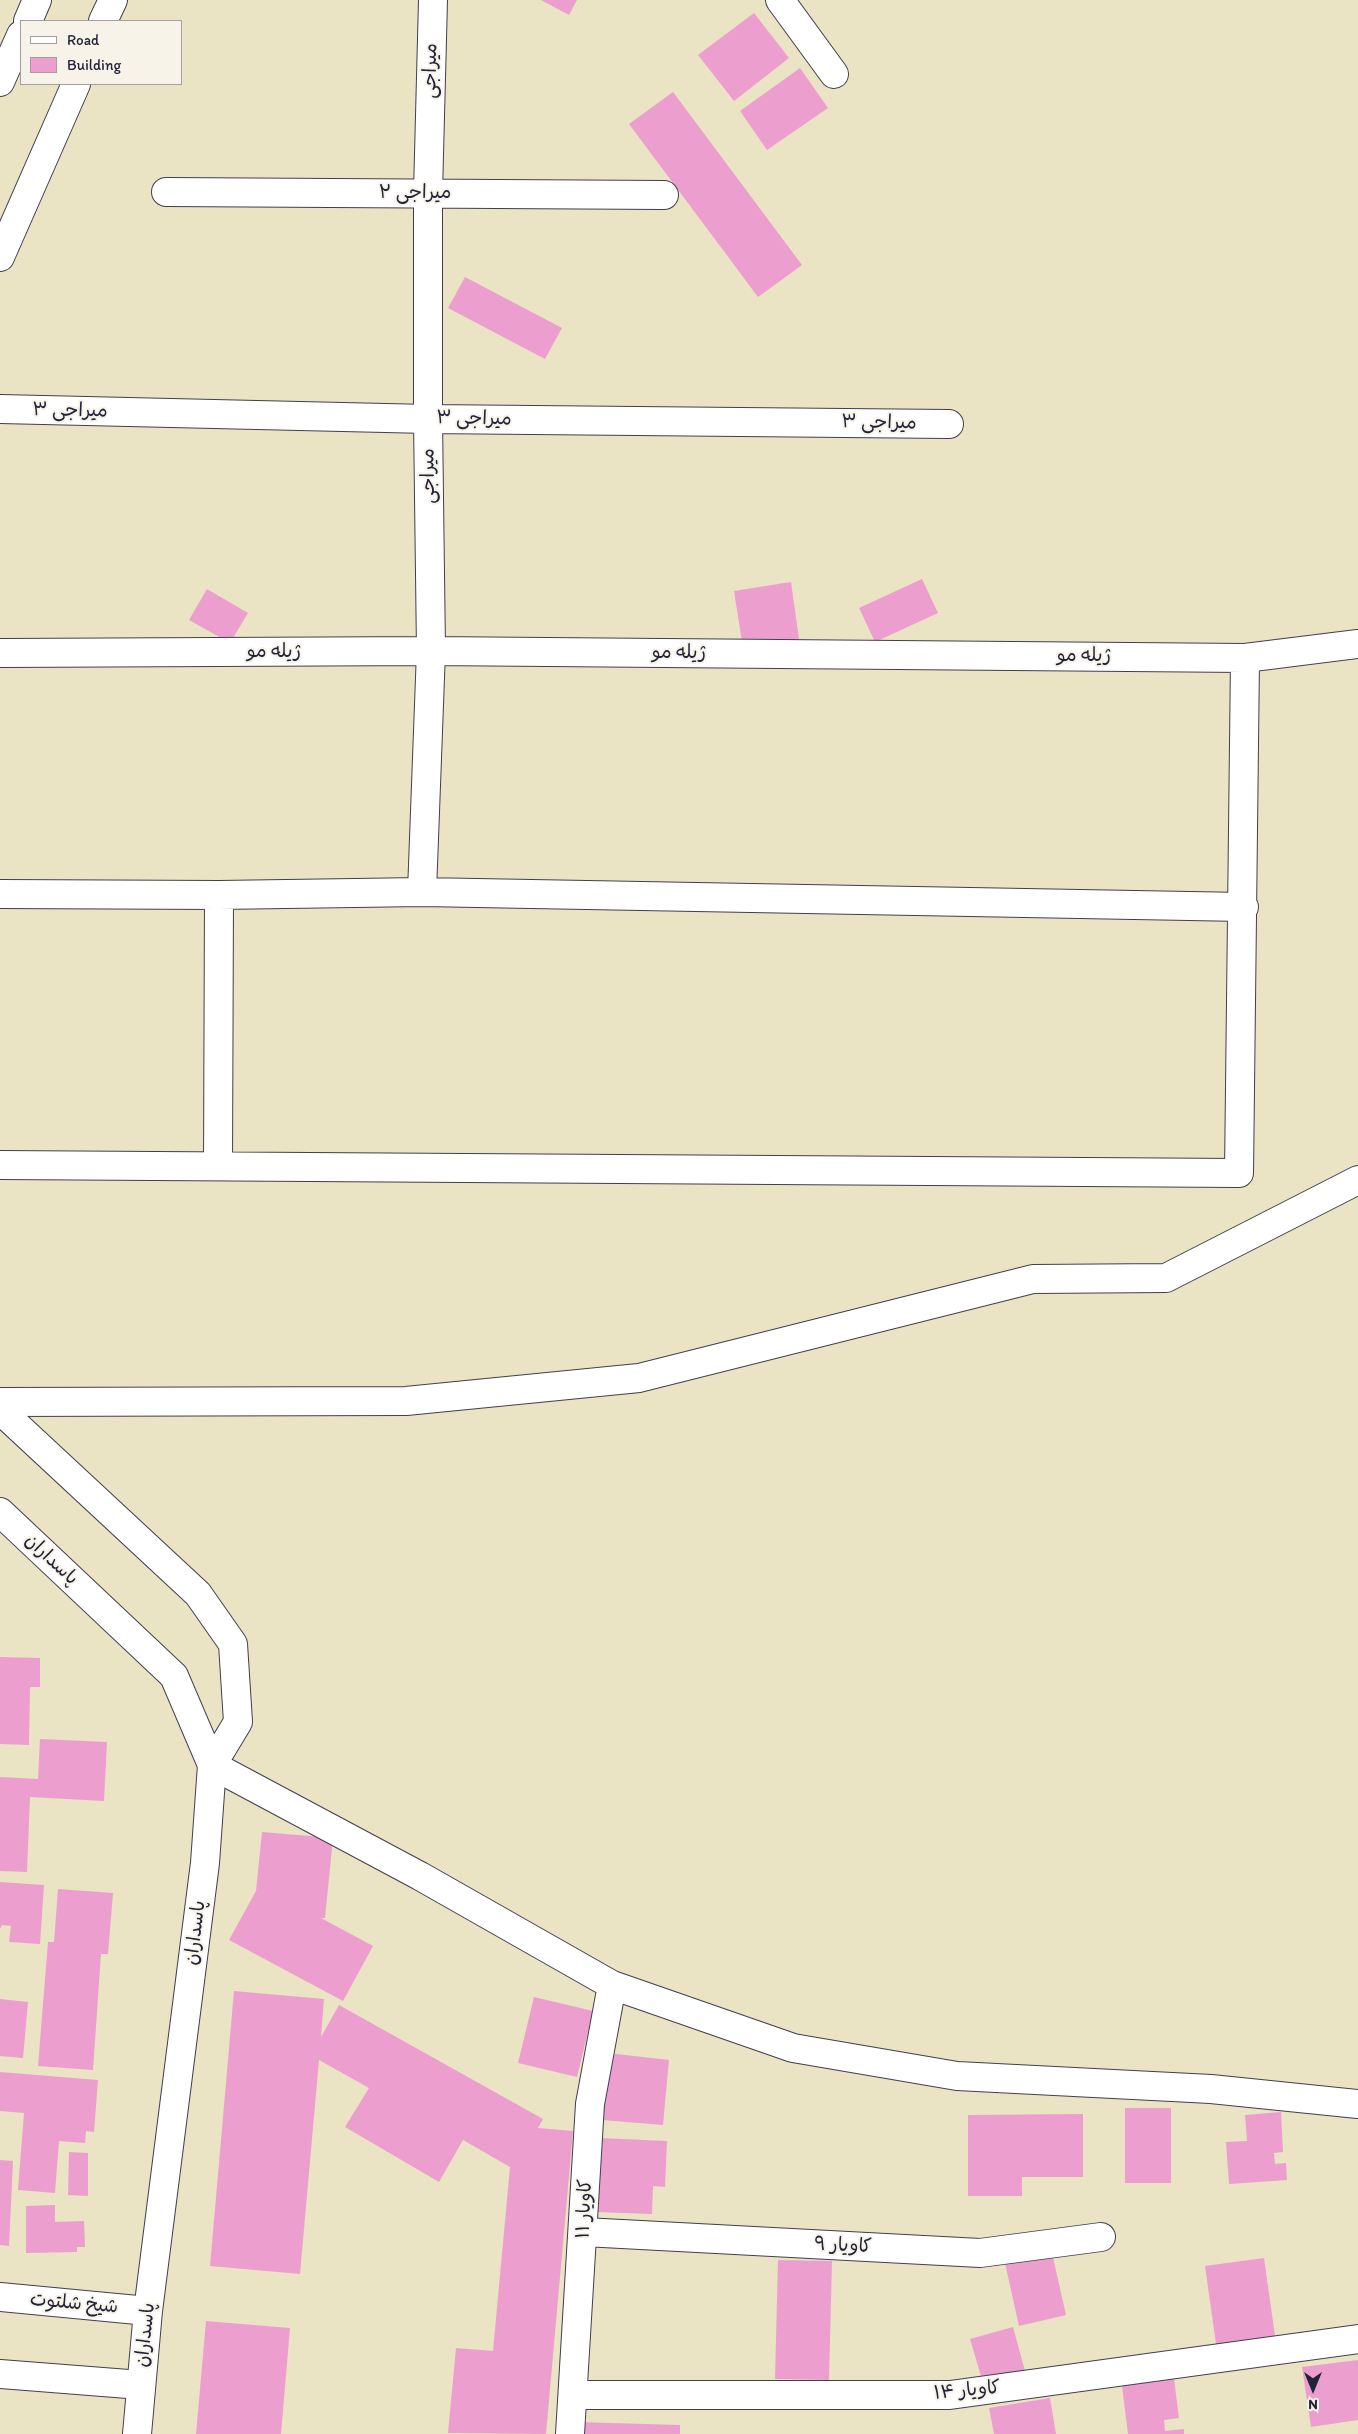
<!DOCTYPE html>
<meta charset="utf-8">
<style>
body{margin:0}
#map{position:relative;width:1358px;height:2434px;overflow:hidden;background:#eae3c4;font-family:Itim,sans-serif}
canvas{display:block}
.legend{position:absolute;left:20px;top:20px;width:162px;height:65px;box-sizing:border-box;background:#f7f3e8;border:1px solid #a29fa3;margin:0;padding:6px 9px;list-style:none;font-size:15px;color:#22223b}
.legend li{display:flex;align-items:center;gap:10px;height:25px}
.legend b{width:25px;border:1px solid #a29fa3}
.north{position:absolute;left:1288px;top:2364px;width:50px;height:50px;-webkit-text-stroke:4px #f7f3e8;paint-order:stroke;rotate:180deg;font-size:14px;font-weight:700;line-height:20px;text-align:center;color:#22223b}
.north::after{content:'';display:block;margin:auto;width:18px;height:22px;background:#22223b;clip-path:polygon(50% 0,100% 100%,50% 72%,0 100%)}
</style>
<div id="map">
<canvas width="1358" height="2434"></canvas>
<ul class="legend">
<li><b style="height:6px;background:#fff"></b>Road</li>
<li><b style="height:14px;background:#ec9fce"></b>Building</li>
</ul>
<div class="north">N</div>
</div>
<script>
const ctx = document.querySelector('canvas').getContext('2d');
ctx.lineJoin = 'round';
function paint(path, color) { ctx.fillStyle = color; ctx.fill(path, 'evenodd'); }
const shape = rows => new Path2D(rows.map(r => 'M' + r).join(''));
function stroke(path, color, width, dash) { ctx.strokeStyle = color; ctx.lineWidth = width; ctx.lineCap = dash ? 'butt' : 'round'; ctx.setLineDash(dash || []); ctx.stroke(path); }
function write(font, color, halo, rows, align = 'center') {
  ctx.font = font + ' Itim,"Playpen Sans Arabic",sans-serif'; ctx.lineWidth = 4; ctx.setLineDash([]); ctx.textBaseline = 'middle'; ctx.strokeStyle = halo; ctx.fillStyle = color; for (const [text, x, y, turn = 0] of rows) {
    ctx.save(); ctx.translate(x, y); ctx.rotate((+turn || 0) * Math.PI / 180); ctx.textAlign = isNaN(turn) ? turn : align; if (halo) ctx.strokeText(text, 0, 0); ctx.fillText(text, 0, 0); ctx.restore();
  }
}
const building = shape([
 [541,0,577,0,569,15],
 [754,13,789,58,734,101,698,55],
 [800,68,828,108,767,150,740,111],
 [673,92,802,265,758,297,629,124],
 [465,277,562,328,545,359,448,308],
 [922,579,938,613,875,642,859,608],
 [791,582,799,639,743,648,734,591],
 [207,589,248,613,230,643,189,620],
 [0,1657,40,1658,40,1687,30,1687,29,1745,0,1744],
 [40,1739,107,1742,104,1801,30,1797,27,1872,0,1871,0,1777,38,1779],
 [262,1832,333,1838,325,1918,321,1918,373,1946,343,2001,229,1940,256,1891],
 [0,1882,44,1885,40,1944,9,1942,11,1926,2,1925,0,1929],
 [58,1889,113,1893,108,1954,101,1954,93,2070,38,2066,48,1942,54,1942],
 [234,1991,324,1999,321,2037,339,2005,543,2119,538,2128,573,2131,546,2434,448,2433,456,2348,493,2351,510,2167,463,2140,439,2182,345,2127,369,2088,319,2060,300,2274,210,2266],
 [534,1997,593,2011,577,2077,518,2063],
 [0,1999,28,2002,23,2058,0,2056],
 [608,2053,669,2060,663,2125,602,2120],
 [0,2072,98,2080,94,2132,86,2131,85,2143,59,2141,55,2193,18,2190,24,2113,0,2111],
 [1125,2108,1171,2108,1171,2183,1125,2183],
 [1281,2112,1283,2152,1274,2153,1275,2164,1286,2163,1287,2180,1229,2184,1226,2142,1247,2141,1245,2115],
 [1083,2114,1083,2177,1022,2177,1022,2196,968,2196,968,2115],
 [600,2138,667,2141,665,2187,653,2186,652,2214,597,2212],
 [69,2152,88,2153,88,2196,68,2195],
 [0,2160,13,2161,9,2246,0,2245],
 [55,2205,55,2222,84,2221,85,2247,77,2247,77,2252,26,2253,26,2206],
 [1052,2253,1066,2315,1019,2326,1005,2263],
 [1264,2258,1276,2343,1217,2351,1205,2266],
 [778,2260,832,2261,829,2380,775,2379],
 [206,2321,290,2328,281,2434,196,2434],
 [1013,2327,1025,2371,983,2383,970,2339],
 [1358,2360,1358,2420,1311,2427,1302,2367],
 [1174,2379,1179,2418,1164,2420,1165,2431,1184,2429,1184,2434,1128,2434,1122,2386],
 [1050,2398,1056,2434,994,2434,989,2408],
 [576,2422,680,2425,680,2434,575,2434]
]);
const street = shape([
 [780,0,834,74],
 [166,192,664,195],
 [0,409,428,419,949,424],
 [0,653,431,651,1245,658,1358,644],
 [422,892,431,651,428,419,428,193,433,0],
 [0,894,219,895,422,892,1244,907],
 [0,1165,1239,1173,1245,658],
 [218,1166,219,895],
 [0,1402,406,1401,639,1378,1033,1279,1166,1278,1358,1180],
 [212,1765,420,1876,612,1985,793,2048,957,2076,1211,2089,1358,2104],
 [584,2232,980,2253,1101,2237],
 [573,2395,950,2395,1358,2339],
 [570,2434,590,2104,612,1985]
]);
const secondary = shape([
 [28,21,37,0],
 [103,21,113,0],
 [0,82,21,35],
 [0,257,76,84],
 [0,1410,198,1594,233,1644,238,1722,212,1765],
 [0,1512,174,1676,212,1765,205,1863,148,2311,137,2434],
 [0,2297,148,2311],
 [0,2374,141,2385]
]);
const streetNames = [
 ["میراجی",431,71,-89],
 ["میراجی ۲",415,193],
 ["میراجی ۳",70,411,1],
 ["میراجی ۳",474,419,1],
 ["میراجی ۳",879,423,1],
 ["میراجی",429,476,-91],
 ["ژیله مو",274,652],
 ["ژیله مو",679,653],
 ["ژیله مو",1084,656],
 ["پاسداران",51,1560,43],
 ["پاسداران",196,1933,-83],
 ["کاویار ۱۱",585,2209,-87],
 ["کاویار ۹",843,2246,3],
 ["شیخ شلتوت",74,2304,5],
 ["پاسداران",146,2335,-84],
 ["کاویار ۱۴",967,2391,-5]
];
paint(building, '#ec9fce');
stroke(street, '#403f50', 30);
stroke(secondary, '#403f50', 30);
stroke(street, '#fff', 28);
stroke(secondary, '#fff', 28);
write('19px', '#22223b', '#f7f3e8', streetNames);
</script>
